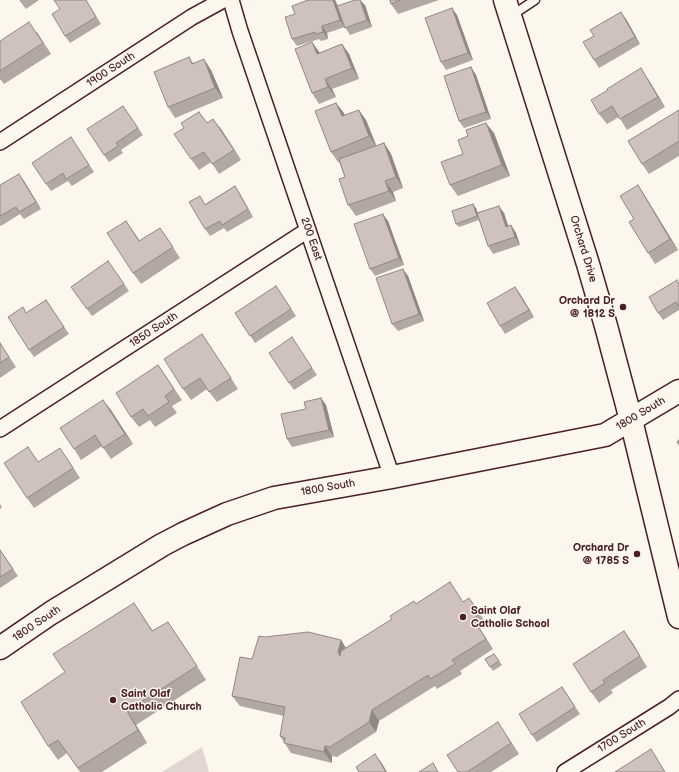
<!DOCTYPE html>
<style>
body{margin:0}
canvas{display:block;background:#fbf7ec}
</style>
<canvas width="679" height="772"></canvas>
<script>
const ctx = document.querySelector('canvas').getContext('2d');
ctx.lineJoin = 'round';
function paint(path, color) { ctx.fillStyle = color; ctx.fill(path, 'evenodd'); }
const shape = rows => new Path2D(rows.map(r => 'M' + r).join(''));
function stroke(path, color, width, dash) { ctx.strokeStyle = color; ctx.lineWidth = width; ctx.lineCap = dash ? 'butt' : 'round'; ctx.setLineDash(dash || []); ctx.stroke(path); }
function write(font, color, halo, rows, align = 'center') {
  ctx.font = font + ' "Balsamiq Sans",sans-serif'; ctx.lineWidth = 3; ctx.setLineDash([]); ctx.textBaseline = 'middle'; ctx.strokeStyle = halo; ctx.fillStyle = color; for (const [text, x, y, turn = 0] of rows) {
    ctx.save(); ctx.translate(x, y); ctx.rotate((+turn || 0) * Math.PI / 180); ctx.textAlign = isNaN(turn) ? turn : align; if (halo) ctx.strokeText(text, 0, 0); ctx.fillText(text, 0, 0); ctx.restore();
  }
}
const green = shape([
 [202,747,209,772,162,772]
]);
const lane = shape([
 [511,16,535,0]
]);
const street = shape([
 [231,0,240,31,392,477],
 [0,142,192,17,223,0],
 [0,429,308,230],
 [565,772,669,707,679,699]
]);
const secondary = shape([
 [505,0,588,264,606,326,631,420,679,617],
 [0,648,51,613,162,545,183,534,227,514,274,498,392,477,605,435,679,391]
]);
const wall = shape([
 [19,0,39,0,26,9],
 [86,0,101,24,70,43,65,36],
 [308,0,335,0,338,6,365,5,372,27,350,35,345,27,327,33,328,39,321,41,319,39,297,46,292,39,295,14],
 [390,0,439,0,398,14,391,4],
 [457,15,473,60,446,70,441,62],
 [626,19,640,44,599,68,594,60],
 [37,32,51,54,4,84,0,79,0,41],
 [342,44,349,54,359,79,332,89,336,97,319,104,312,93,319,53],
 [189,57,194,64,211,70,223,98,175,118,168,107],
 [471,67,476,75,491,119,464,128,459,121],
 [648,79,665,107,627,130,619,117,607,124,599,114],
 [336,103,345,115,366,120,376,146,384,143,391,154,403,188,393,192,396,201,356,216,348,205,345,177,339,162,338,162,331,152],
 [123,106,143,135,121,150,123,153,109,162,104,155],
 [679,110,679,156,649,174,642,164],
 [207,123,221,129,241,160,219,174,211,162,199,170,191,159],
 [494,133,510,176,458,196,450,185,463,154],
 [71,137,94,172,72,186,68,181,51,191,46,184],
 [24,181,41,209,24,219,20,214,1,226,0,225,0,185],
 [638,185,645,196,678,250,655,264,648,253,634,219],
 [235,186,240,194,253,217,227,232,224,228,210,236,205,229,205,204],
 [476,208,477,212,504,213,508,226,511,225,516,233,520,245,493,254,488,246,479,220,459,227,456,224],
 [126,221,140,241,167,238,180,258,141,284,133,273],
 [388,221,404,265,375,276,370,269],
 [108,261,129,291,92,316,71,287],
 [408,276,424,321,398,331,392,324],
 [679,284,679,310,663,320,658,313],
 [276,286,296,316,255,343,235,313],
 [515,287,520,294,534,317,505,334,500,326],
 [46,300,69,334,34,357,29,350,26,313],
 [0,343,16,367,0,378],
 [209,345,238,389,217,402,207,389,191,400,183,389],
 [297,345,317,375,294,390,289,383],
 [158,365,182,400,172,406,177,413,155,427,150,420,139,427,131,417],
 [321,398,326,405,334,437,292,447,287,439,306,409],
 [103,400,133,444,111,459,102,446,81,460,74,449],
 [67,458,80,478,34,508,27,498,38,462],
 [0,504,2,507,0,509],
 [0,550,18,576,0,588],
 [450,582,463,602,469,598,477,609,487,625,480,629,493,649,460,671,462,674,437,689,435,686,379,721,376,732,337,757,332,756,332,763,291,753,280,736,284,716,240,706,232,696,252,659,346,648],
 [134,603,153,631,168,622,206,680,136,725,147,743,102,772,80,772,67,753,58,760,48,746,65,672],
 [624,631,647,667,611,690,613,693,599,703,591,692],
 [494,654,502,665,493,671,485,659],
 [562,687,580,714,537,742,532,735],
 [505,733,519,754,491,772,458,772]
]);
const shadedWall = shape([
 [333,0,335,0,336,2,345,27,340,20],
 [360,0,365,5,372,27,367,20],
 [452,8,457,15,473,60,468,53],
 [621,12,626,19,640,44,635,37],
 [322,26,327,33,328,39,323,32],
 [312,42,320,53,317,54],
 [342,44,349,54,359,79,352,68],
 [204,59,211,70,223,98,215,88],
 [471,67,476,75,491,119,486,112],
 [641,68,648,79,665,107,658,97],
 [325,79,332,89,336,97,328,87],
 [336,103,344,113,349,127,342,116],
 [359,110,366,120,377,147,369,136],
 [213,119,221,129,241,160,234,150],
 [486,123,494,133,510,176,502,165],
 [384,143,391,154,403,188,396,177],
 [19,174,24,181,41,209,36,202],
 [385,181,393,192,396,201,389,191],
 [638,185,645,196,678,250,670,239],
 [235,186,240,194,253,217,248,209],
 [473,204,476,208,480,220,477,216],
 [499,206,504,213,511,234,506,227],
 [383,214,388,221,404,265,399,258],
 [511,225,516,233,520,245,515,237],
 [403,269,408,276,424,321,419,314],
 [515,287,520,294,534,317,529,310],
 [202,334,209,345,238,389,231,378],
 [321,398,326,405,334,437,329,430],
 [103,400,111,410,133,444,125,434],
 [473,619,480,629,493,649,486,639],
 [168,622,177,636,206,680,197,666],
 [624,631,632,642,647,667,640,656],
 [341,640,348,651,347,666,338,652],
 [372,710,379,721,376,732,369,722],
 [127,711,136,725,147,743,138,730],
 [498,722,505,733,519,754,511,743],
 [325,746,332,756,332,763,324,752],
 [375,754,383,765,387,772,386,772]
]);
const building = shape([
 [54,0,86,0,96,17,65,36,52,14,60,9,54,0],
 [308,0,333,0,340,20,322,26,323,32,316,34,315,32,292,39,285,17,295,14,292,6,308,0],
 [355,0,360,0,367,20,345,28,337,6,355,0],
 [390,0,401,0,391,4,390,0],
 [452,8,468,53,441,62,425,18,452,8],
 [621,12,635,37,594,60,583,42,594,36,590,30,621,12],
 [29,22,43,43,0,71,0,41,29,22],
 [312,42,317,54,342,44,352,68,325,79,328,87,312,93,295,49,312,42],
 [189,57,192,64,204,59,215,88,168,107,154,72,189,57],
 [471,67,486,112,459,121,444,76,471,67],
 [641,68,658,97,620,119,612,106,599,114,591,100,608,90,607,89,641,68],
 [336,103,342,116,359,110,369,136,331,152,315,111,336,103],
 [123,106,138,128,116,143,118,146,104,155,87,129,123,106],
 [679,110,679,141,642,164,628,141,679,110],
 [199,112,207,123,213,119,234,150,212,164,204,152,191,159,174,134,184,128,181,123,199,112],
 [486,123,502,165,450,185,441,162,463,154,458,140,468,136,466,130,486,123],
 [71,137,89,165,66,179,63,173,46,184,32,163,71,137],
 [384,143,396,177,385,181,389,191,348,205,339,179,345,177,339,159,384,143],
 [19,174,36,202,19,212,16,207,0,216,0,185,19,174],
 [638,185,670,239,648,253,629,222,634,219,620,196,638,185],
 [235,186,248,209,222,225,220,221,205,229,189,202,200,196,205,205,235,186],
 [473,204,477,216,456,224,452,211,473,204],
 [499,206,506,227,511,225,515,237,488,246,477,213,499,206],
 [383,214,399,258,370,269,354,224,383,214],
 [126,221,139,241,160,228,173,247,133,273,107,233,126,221],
 [108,261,124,284,87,309,71,287,108,261],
 [403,269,419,314,392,324,376,278,403,269],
 [677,280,679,284,679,307,676,302,658,313,649,297,677,280],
 [276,286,291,309,250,336,235,313,276,286],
 [515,287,529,310,500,326,487,303,515,287],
 [46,300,64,327,29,350,8,317,23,307,26,313,46,300],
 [202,334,231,378,209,392,200,378,183,389,164,359,202,334],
 [292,337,312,368,289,383,269,353,292,337],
 [0,343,9,357,0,363,0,343],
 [158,365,174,389,165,396,169,402,148,416,143,409,131,417,116,393,158,365],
 [321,398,329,430,287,439,281,414,306,409,304,402,321,398],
 [103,400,125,434,103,448,95,435,74,449,60,428,103,400],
 [679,440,679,445,677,442,679,440],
 [28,447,38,462,60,448,73,468,27,498,4,463,28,447],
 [0,550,13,569,0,577,0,550],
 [450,582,463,602,469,598,480,614,473,619,486,639,452,660,455,664,430,679,428,675,372,710,369,722,330,747,325,746,324,752,284,743,285,738,280,736,285,707,232,696,240,657,252,659,259,636,265,637,308,632,341,640,338,652,340,656,341,651,392,619,390,616,414,601,416,604,450,582],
 [134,603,152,631,168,622,197,666,127,711,138,730,78,768,58,740,48,746,21,702,65,672,53,654,134,603],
 [624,631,640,656,603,680,605,683,591,692,573,664,624,631],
 [494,654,499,661,490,667,485,659,494,654],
 [562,687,575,707,532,735,519,714,562,687],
 [498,722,511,743,467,772,458,772,447,755,498,722],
 [651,749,665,772,615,772,651,749],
 [375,754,386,772,359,772,356,767,375,754],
 [433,763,438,772,419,772,433,763]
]);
const markers = [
 [623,307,4,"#4a1f2b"],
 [637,554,4,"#4a1f2b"],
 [463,617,4,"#4a1f2b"],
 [113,700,4,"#4a1f2b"]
];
const streetNames = [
 ["1900 South",111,70,-33],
 ["200 East",311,239,71],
 ["Orchard Drive",583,249,73],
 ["1850 South",154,330,-33],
 ["1800 South",641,414,-31],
 ["1800 South",328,488,-10],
 ["1800 South",37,624,-34],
 ["1700 South",622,736,-32]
];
const poiNames = [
 ["Orchard Dr",615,301],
 ["@ 1812 S",615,314],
 ["Orchard Dr",629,548],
 ["@ 1785 S",629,561],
 ["Saint Olaf",471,611,"left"],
 ["Catholic School",471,624,"left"],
 ["Saint Olaf",121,694,"left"],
 ["Catholic Church",121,707,"left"]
];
paint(green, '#e2d7d0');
stroke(lane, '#4a1f2b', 11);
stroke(street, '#4a1f2b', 18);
stroke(secondary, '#4a1f2b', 25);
stroke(lane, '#fbf7ec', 8);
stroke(street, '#fbf7ec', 15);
stroke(secondary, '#fbf7ec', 22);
paint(wall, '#b2a7a2');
paint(shadedWall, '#918884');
paint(building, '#cfc2bc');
stroke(building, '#918884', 1);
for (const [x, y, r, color] of markers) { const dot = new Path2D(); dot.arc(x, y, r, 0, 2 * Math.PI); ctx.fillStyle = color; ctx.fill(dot); stroke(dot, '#fbf7ec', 1.5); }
write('11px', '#4a1f2b', '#fbf7ec', streetNames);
write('bold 11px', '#4a1f2b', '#fbf7ec', poiNames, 'right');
</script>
